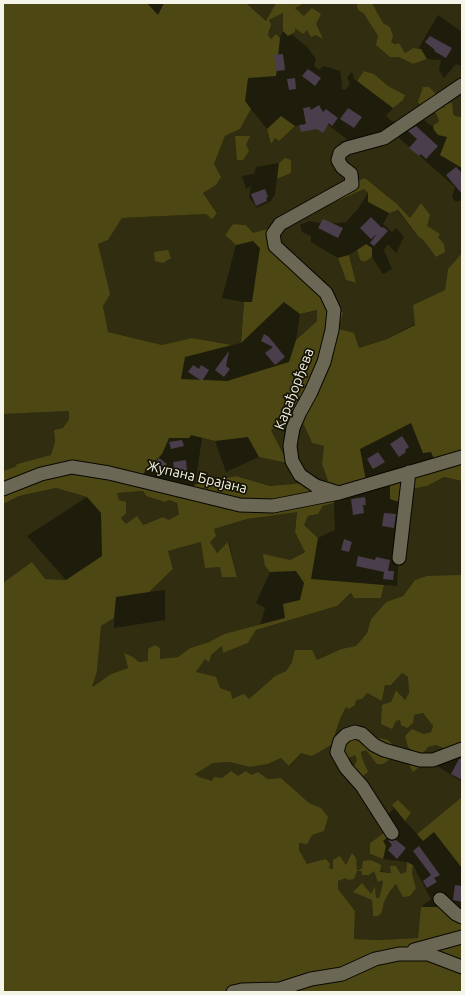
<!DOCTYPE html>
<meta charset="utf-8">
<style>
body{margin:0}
#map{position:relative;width:465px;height:995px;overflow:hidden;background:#1e1d0b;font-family:Ubuntu,sans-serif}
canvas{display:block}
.frame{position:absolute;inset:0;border:4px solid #f4f4e8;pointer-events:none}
</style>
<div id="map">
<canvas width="465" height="995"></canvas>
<div class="frame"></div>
</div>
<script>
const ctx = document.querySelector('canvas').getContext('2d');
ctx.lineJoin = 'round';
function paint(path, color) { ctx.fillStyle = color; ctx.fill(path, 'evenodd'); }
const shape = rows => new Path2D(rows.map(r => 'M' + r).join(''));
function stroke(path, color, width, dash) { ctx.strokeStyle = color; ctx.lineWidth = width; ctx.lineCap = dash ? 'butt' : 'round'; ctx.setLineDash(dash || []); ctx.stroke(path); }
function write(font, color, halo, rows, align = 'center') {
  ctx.font = font + ' Ubuntu,sans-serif'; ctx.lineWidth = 3.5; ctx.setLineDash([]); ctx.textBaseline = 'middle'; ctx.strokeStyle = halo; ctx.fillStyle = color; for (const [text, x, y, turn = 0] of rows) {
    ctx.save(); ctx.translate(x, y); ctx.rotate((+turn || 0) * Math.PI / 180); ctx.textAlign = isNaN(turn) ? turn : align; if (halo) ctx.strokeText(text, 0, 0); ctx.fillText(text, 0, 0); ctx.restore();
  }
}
const green = shape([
 [246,3,276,3,266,21],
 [305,3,356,3,358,10,364,14,378,36,399,57,413,64,427,59,441,60,439,70,444,78,456,64,462,66,462,117,455,116,444,108,435,104,429,87,436,113,439,121,433,126,428,124,415,110,397,123,390,120,386,115,393,108,403,100,388,86,374,74,364,71,357,81,354,79,352,72,347,77,350,84,345,90,341,88,342,84,340,71,324,66,319,70,314,66,316,59,307,47,291,34,295,32,294,28,307,30,322,38,304,16,295,8],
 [372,3,462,3,462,32,438,15,418,49,413,48,405,53,399,43,395,44,391,42,383,23],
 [283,13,283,31,280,38,276,34,271,39,268,35,270,31,269,20],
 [251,109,267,129,271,144,275,138,279,140,295,126,318,123,319,118,348,140,334,143,397,136,455,187,452,197,456,202,462,200,462,253,448,269,445,290,413,305,415,324,387,339,359,348,338,329,323,296,326,282,253,233,246,225,233,224,225,235,236,245,222,298,244,302,241,343,232,345,192,338,162,345,108,332,103,306,98,244,108,240,122,218,206,214,211,218,217,212,203,193,216,185,214,164,225,136,240,129],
 [285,158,291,173,277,179,275,194,271,201,257,208,249,197,251,186,246,189,242,176,254,174,256,167,279,163],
 [365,178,397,204,410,218,421,203,427,226,444,244,436,257,424,241,418,236,397,210,389,213,383,224,392,232,396,228,404,237,396,253,388,244,384,250,392,269,383,274,372,257,365,262,360,260,357,250,349,255,356,283,346,280,338,258,311,242,311,236,302,232,300,225,309,221,326,224,346,222,358,209,368,193,364,189,313,213],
 [318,310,317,321,296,340,300,314],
 [69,411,69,419,63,428,54,430,55,442,51,455,17,464,16,467,3,471,3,414],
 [291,418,304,425,312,443,324,446,322,464,328,481,270,486,236,476,195,485,202,438,215,441,226,472,259,457,288,462,271,430],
 [444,477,462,481,462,575,415,580,403,596,386,602,371,619,367,633,356,646,341,649,317,660,292,662,286,671,275,676,249,699,232,699,220,688,196,672,205,659,223,646,223,653,248,643,256,630,337,606,352,593,381,598,384,585,397,586,402,503,412,489,427,486],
 [56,488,87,497,27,536,66,580,45,579,3,583,3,504,19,496],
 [143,491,146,496,165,502,169,500,177,503,179,514,169,520,163,517,143,525,126,524,121,518,117,493],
 [334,503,335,530,318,538,304,525,308,516,318,514,323,506],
 [297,511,295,532,305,551,290,560,265,566,270,572,256,603,265,608,260,625,224,634,209,642,190,648,178,657,139,662,133,657,124,654,128,668,111,674,91,687,97,671,101,626,114,618,114,628,165,620,165,590,149,592,173,569,168,551,201,542,220,567,237,577,229,542,217,553,210,542,214,529,247,519],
 [402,673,408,677,409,693,405,700,396,690,391,702,396,721,414,715,423,713,433,726,431,732,424,734,412,729,413,751,420,757,428,747,436,745,450,751,433,763,462,782,462,797,417,834,405,821,411,814,392,805,394,809,385,817,387,831,370,854,383,859,407,862,406,872,401,874,396,866,391,866,392,873,362,868,358,870,373,870,379,881,382,880,383,883,379,898,376,899,375,887,371,894,372,901,373,916,382,912,384,902,390,891,396,884,416,888,412,873,413,865,431,899,421,907,418,938,380,940,354,939,355,911,338,889,337,881,346,878,346,865,340,856,333,869,307,864,299,850,299,843,312,835,324,831,321,808,309,803,281,778,268,779,258,772,251,776,222,778,212,781,199,777,194,774,213,763,229,762,250,767,268,764,281,758,290,766,301,753,336,732,341,717,346,707,367,693,374,697,382,700,386,684,391,685]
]);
const forest = shape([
 [3,3,147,3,158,15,164,3,246,3,266,21,276,3,305,3,295,8,304,16,312,8,321,14,316,24,323,39,316,35,311,37,307,30,303,34,295,28,295,32,288,36,283,31,283,13,269,20,271,25,268,35,271,39,276,34,280,38,276,76,248,78,245,101,251,109,240,129,225,136,214,164,221,177,216,185,203,193,217,213,212,219,206,214,122,218,108,240,98,244,110,294,103,306,108,332,162,345,192,338,232,345,185,357,181,379,227,381,289,362,296,340,317,321,317,310,300,314,284,302,241,343,244,302,252,302,260,248,253,241,236,245,225,235,233,224,246,225,253,233,268,229,290,266,325,301,343,313,338,329,354,333,359,348,387,339,415,325,413,305,445,290,448,269,462,253,462,481,444,477,427,486,412,489,402,503,390,499,390,483,434,459,431,452,423,453,411,423,360,449,366,481,335,499,334,503,323,506,318,514,308,516,304,525,318,538,311,579,384,585,381,598,354,598,351,593,337,606,256,630,248,643,223,653,222,646,211,655,209,662,205,659,196,672,216,677,220,688,231,692,232,699,244,694,249,699,275,676,286,671,292,662,295,650,312,650,317,660,341,649,356,646,367,633,371,619,386,602,403,596,415,580,427,576,460,575,462,575,462,747,450,751,436,745,428,747,420,757,420,766,413,772,408,763,413,751,408,747,405,736,412,729,424,734,431,732,433,726,423,713,414,715,413,723,407,728,401,725,400,720,396,721,392,729,381,724,382,705,391,702,396,690,405,700,409,693,408,677,402,673,391,685,385,685,382,701,367,693,362,699,356,700,355,705,349,709,346,707,341,717,331,745,312,756,301,753,289,766,281,758,268,764,250,767,229,762,213,763,195,774,199,777,212,781,214,777,222,778,231,771,238,776,246,771,251,775,258,772,268,779,281,778,309,803,321,808,328,817,324,831,312,835,307,844,299,843,299,850,307,864,326,859,330,864,329,868,333,869,333,860,340,856,346,865,352,853,356,858,357,871,362,868,363,861,371,860,381,865,380,872,391,873,390,866,396,866,401,874,406,872,407,862,413,865,412,873,416,888,410,896,403,897,396,884,390,891,384,902,382,912,378,916,373,916,372,900,353,892,362,883,371,894,375,886,376,898,379,898,383,883,382,880,378,882,374,871,369,875,362,875,362,871,357,871,354,879,348,880,346,878,338,881,338,889,355,911,354,939,380,940,418,938,421,907,442,907,462,923,462,992,3,992,3,583,32,562,45,579,66,580,102,556,101,513,87,497,56,488,19,496,3,504,3,471,15,467,17,464,51,455,55,442,54,430,63,428,69,419,69,411,3,414],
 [291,418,304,425,312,443,324,446,322,464,328,481,270,486,236,476,194,485,194,489,142,475,162,454,169,438,189,438,191,435,215,441,248,437,259,457,288,463,271,430],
 [143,491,146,496,165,502,169,500,177,503,179,514,169,520,163,517,143,525,137,516,126,524,121,518,126,513,126,502,119,500,117,493],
 [297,512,295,532,305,552,290,560,263,554,265,566,270,572,296,571,304,583,300,600,283,604,285,618,224,634,209,642,190,648,178,657,160,659,160,648,155,645,148,649,148,661,139,662,133,657,124,653,128,668,111,674,92,687,97,671,101,626,114,618,116,597,149,592,173,569,168,551,201,542,205,568,220,567,222,577,237,577,228,542,217,553,210,542,216,536,214,529,247,519],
 [356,3,372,3,383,23,390,27,393,36,391,42,395,44,399,43,405,53,413,48,421,49,427,59,413,64,399,57,390,57,376,45,378,36,364,14,358,10],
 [364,71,374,74,388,86,405,95,403,100,393,108,357,81],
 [423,87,429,87,436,94,435,104,444,108,445,105,452,102,453,114,455,116,462,117,462,168,440,155,447,137,438,135,434,130,433,126,439,121,436,113,425,113,418,102],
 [281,116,295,126,279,141,275,138,271,144,267,129],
 [235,136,250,136,246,145,249,151,243,160,237,160],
 [285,158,291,160,291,173,277,179,279,163],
 [365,178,397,204,410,218,421,203,430,215,427,226,440,234,438,237,444,244,445,252,436,257,424,241,418,236,398,210,389,213,368,202,368,193,364,189,312,213,356,182],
 [366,244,372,248,372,257,365,262,360,260,357,250],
 [168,250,171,258,163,263,155,261,154,252],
 [349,255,356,283,346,280,338,258],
 [373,737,388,740,392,744,389,760,383,764,377,764,366,750,361,752,362,758,368,772,363,776,356,770,354,766,357,760,355,755,346,759,341,766,342,742,348,739,356,739,363,745],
 [462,797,462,868,434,832,423,841,417,834],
 [398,800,411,813,405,821,392,805],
 [387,831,390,835,383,841,386,846,383,859,370,854,370,843]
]);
const building = shape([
 [430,36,452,48,446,58,434,51,435,50,425,42],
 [283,54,285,70,276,71,274,55],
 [308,69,321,78,315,86,302,76],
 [295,78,296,89,289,90,287,79],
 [319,105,323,112,326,109,338,118,332,126,329,123,323,133,317,129,301,132,299,125,306,124,303,108,310,107,311,110],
 [348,108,362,117,354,128,340,119],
 [416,126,438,146,426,159,421,154,419,156,409,148,417,139,408,131],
 [456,167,462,173,462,194,446,175],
 [265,189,268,197,266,198,267,201,256,206,251,194],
 [371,217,382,228,383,227,388,231,374,246,370,243,377,234,371,239,360,228],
 [323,219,343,228,338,238,318,228],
 [264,334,269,337,285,357,275,365,265,353,273,347,261,341],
 [229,351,226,366,230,369,224,377,215,370],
 [193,365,199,369,201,365,209,370,202,381,188,372],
 [402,436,409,447,405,450,406,452,399,457,390,444],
 [182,440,184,446,171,449,169,442],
 [378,452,385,462,373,469,367,459],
 [159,458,167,464,159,474,151,468],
 [186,460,187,472,175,474,173,462],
 [365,497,366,505,363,505,364,513,353,515,351,499],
 [384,513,396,514,394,528,382,526],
 [344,539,352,542,349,552,341,550],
 [358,556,375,560,376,557,390,560,388,571,394,571,393,580,383,579,384,572,356,566],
 [462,758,462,780,451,774,459,759],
 [388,840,392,841,396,840,406,848,397,859,388,850,392,845],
 [419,846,440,875,434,878,437,882,427,888,423,881,431,875,413,851],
 [455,885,462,886,462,902,453,900]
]);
const minor = shape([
 [3,489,41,474,72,467,109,473,240,505,273,506,339,493,462,457],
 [339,493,316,486,300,475,292,461,290,446,293,428,300,412,311,392,324,362,332,330,334,310,326,293,275,246,273,234,280,224,352,184,351,174,342,167,338,160,340,153,347,148,384,138,462,85],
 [399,558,409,472],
 [392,833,362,786,346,768,337,752,340,741,346,735,355,732,362,734,374,745,384,750,420,760,433,760,462,749],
 [440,899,456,914,462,917],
 [414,950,462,937],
 [233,992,242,990,280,989,311,979,342,974,375,959,399,954,428,954,462,967]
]);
const streetNames = [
 ["Карађорђева",294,389,-69],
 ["Жупана Брајана",197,477,13]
];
paint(green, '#302d11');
paint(forest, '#4d4813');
paint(building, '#4a3d4c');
stroke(minor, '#080700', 15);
stroke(minor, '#6a6855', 13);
write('14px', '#f4f4e8', '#151304', streetNames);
</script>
